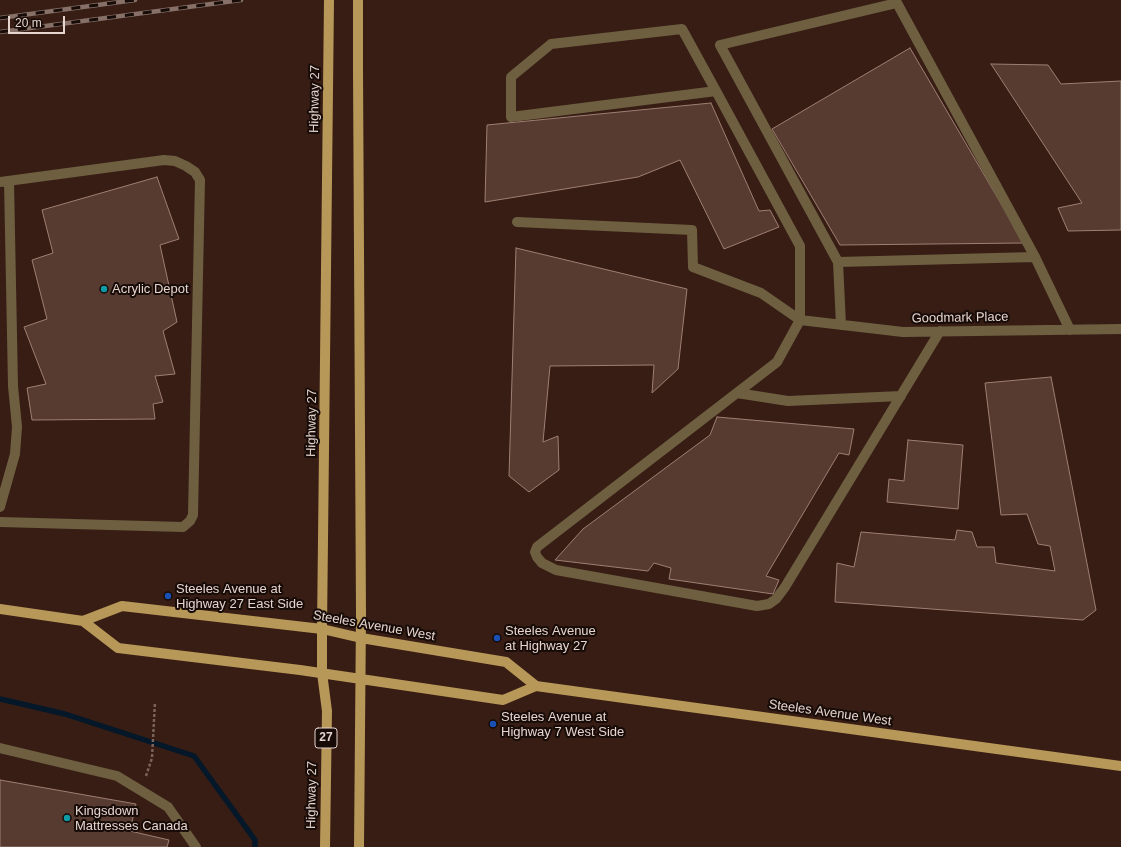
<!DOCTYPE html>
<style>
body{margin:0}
#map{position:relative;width:1121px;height:847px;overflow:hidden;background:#371d14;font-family:Arial,sans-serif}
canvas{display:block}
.scale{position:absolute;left:8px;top:16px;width:57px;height:18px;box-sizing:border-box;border:2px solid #e6d4ce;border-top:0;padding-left:5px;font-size:12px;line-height:14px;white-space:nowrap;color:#e6d4ce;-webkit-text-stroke:3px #160b07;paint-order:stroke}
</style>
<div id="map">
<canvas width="1121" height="847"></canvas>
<div class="scale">20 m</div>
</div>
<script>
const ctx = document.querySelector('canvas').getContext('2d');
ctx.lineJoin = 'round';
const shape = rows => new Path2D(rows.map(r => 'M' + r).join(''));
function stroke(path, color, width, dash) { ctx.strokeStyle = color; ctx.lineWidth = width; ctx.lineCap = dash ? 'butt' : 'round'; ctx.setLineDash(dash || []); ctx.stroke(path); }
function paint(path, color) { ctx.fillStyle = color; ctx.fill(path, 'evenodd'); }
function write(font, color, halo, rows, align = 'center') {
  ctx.font = font + ' Arial,sans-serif'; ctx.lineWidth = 4; ctx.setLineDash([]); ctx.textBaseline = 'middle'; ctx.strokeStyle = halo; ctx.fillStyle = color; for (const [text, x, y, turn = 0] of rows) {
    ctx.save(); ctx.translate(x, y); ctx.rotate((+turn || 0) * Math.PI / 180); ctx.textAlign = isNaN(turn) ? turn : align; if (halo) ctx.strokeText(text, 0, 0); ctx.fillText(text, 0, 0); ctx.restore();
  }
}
const stream = shape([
 [0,699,65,714,194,756,255,840,255,847]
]);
const building = shape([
 [910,48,1024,243,840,245,772,129,910,48],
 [991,64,1048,65,1061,84,1121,81,1121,230,1068,231,1058,208,1082,203,991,64],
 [711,103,759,211,770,210,779,227,724,249,680,160,638,177,485,202,487,125,711,103],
 [157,177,179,239,160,245,177,322,163,331,175,374,155,376,163,402,153,404,155,419,32,420,27,388,46,384,24,327,47,319,32,260,53,253,42,210,157,177],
 [516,248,687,289,678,369,652,393,654,365,550,366,543,442,558,436,559,470,529,492,509,476,516,248],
 [1051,377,1096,610,1083,620,835,602,837,563,854,567,861,532,955,540,957,530,972,532,977,547,994,547,996,563,1055,571,1050,546,1038,544,1027,514,1001,515,985,383,1051,377],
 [717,417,854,429,849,455,839,453,766,576,779,580,773,594,669,579,671,568,654,563,648,571,555,560,583,529,710,435,717,417],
 [908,440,963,445,958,509,887,502,889,479,904,481,908,440],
 [0,780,136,804,130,831,169,840,167,847,0,847,0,780]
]);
const path = shape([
 [146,776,152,758,155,702]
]);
const minor = shape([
 [716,91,511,117,511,77,551,44,682,29,716,91,800,246,800,320,777,362,537,547,535,552,537,557,542,563,556,570,757,606,769,604,776,599,785,587,940,331],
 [0,182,164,160,175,161,186,166,195,172,200,180,193,515,190,521,183,527,0,522],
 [517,222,692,230,693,267,761,293,800,320,903,332,1121,329],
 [838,262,1035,257],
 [841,325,838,262,720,45,897,3,1035,257,1070,330],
 [737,393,788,401,901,396],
 [0,507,15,454,17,427,13,386,9,181],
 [0,748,117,776,168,807,196,847]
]);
const major = shape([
 [358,0,358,69,361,615,359,847],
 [0,609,83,621,118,648,300,670,503,700,536,686,1121,766],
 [83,621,122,606,322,629,361,638,506,662,536,686],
 [325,847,327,711,322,673,322,629,329,0]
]);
const rail = shape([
 [0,18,135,0],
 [0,32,241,0]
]);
const markers = [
 [104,289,4,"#0f9aa8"],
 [168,596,4,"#1a4fb4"],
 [497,638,4,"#1a4fb4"],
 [493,724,4,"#1a4fb4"],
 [67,818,4,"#0f9aa8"]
];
const shields = [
 [326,738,22]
];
const shieldNames = [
 ["27",326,738]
];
const streetNames = [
 ["Highway 27",315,99,-89],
 ["Goodmark Place",960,318,-1],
 ["Highway 27",312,423,-89],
 ["Steeles Avenue West",374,626,10],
 ["Steeles Avenue West",830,713,8],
 ["Highway 27",312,795,-89]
];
const poiNames = [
 ["Acrylic Depot",112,289],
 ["Steeles Avenue at",176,589],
 ["Highway 27 East Side",176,604],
 ["Steeles Avenue",505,631],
 ["at Highway 27",505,646],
 ["Steeles Avenue at",501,717],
 ["Highway 7 West Side",501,732],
 ["Kingsdown",75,811],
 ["Mattresses Canada",75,826]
];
stroke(stream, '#041829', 5.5);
paint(building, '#573b31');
stroke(building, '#9f7f73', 1);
stroke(path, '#7a635b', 2.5, [3, 2]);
stroke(minor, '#6e5f41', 10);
stroke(major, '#b89858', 10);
stroke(rail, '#867068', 4.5);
stroke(rail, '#160b07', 3, [9]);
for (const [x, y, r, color] of markers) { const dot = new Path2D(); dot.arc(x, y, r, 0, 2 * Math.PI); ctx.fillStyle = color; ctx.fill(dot); stroke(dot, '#160b07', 1.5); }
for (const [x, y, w] of shields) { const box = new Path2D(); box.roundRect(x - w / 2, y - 10, w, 20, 3); ctx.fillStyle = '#160b07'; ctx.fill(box); stroke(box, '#e6d4ce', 1); }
write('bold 12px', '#e6d4ce', null, shieldNames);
write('13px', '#e6d4ce', '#160b07', streetNames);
write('13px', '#e6d4ce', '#160b07', poiNames, 'left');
</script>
